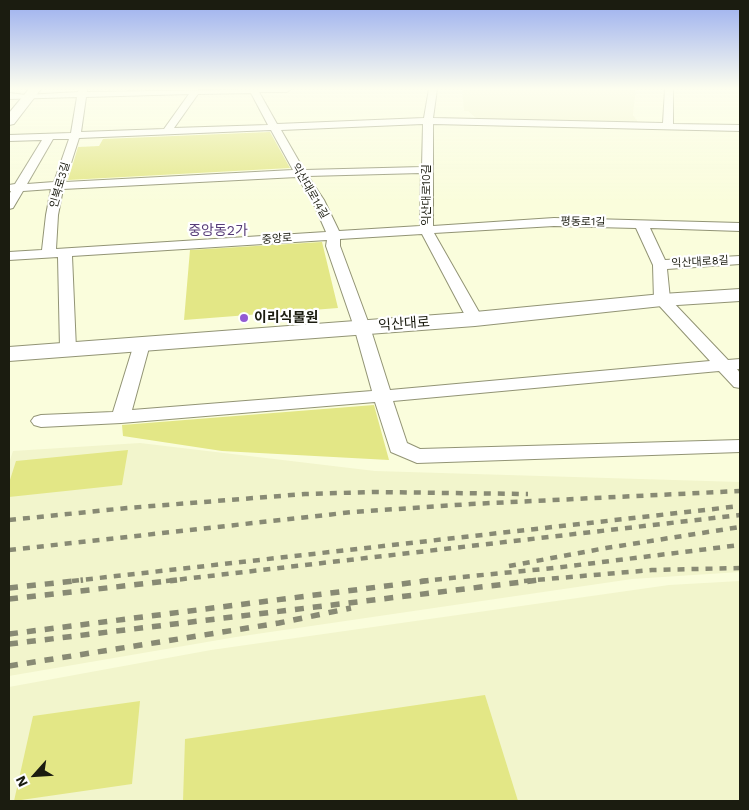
<!DOCTYPE html>
<meta charset="utf-8">
<style>
body{margin:0}
#map{position:relative;width:749px;height:810px;overflow:hidden;background:#fafddc;font-family:"Work Sans",sans-serif}
canvas{display:block}
.frame{position:absolute;inset:0;border:10px solid #1b1c10;pointer-events:none}
.north{position:absolute;left:10px;top:750px;width:50px;height:50px;-webkit-text-stroke:4px #fff;paint-order:stroke;rotate:244deg;font-size:14px;font-weight:700;line-height:20px;text-align:center;color:#1b1c10}
.north::after{content:'';display:block;margin:auto;width:18px;height:22px;background:#1b1c10;clip-path:polygon(50% 0,100% 100%,50% 72%,0 100%)}
</style>
<div id="map">
<canvas width="749" height="810"></canvas>
<div class="frame"></div>
<div class="north">N</div>
</div>
<script>
const ctx = document.querySelector('canvas').getContext('2d');
ctx.lineJoin = 'round';
function paint(path, color) { ctx.fillStyle = color; ctx.fill(path, 'evenodd'); }
const shape = rows => new Path2D(rows.map(r => 'M' + r).join(''));
function stroke(path, color, width, dash) { ctx.strokeStyle = color; ctx.lineWidth = width; ctx.lineCap = dash ? 'butt' : 'round'; ctx.setLineDash(dash || []); ctx.stroke(path); }
function write(font, color, halo, rows, align = 'center') {
  ctx.font = font + ' "Work Sans","Noto Sans KR",sans-serif'; ctx.lineWidth = 4.5; ctx.setLineDash([]); ctx.textBaseline = 'middle'; ctx.strokeStyle = halo; ctx.fillStyle = color; for (const [text, x, y, turn = 0] of rows) {
    ctx.save(); ctx.translate(x, y); ctx.rotate((+turn || 0) * Math.PI / 180); ctx.textAlign = isNaN(turn) ? turn : align; if (halo) ctx.strokeText(text, 0, 0); ctx.fillText(text, 0, 0); ctx.restore();
  }
}
const built = shape([
 [467,89,636,89,633,115,638,122,477,119,468,111,464,111,462,91],
 [140,443,375,471,740,482,740,572,632,579,236,637,9,676,9,463,13,451],
 [740,581,740,801,9,801,9,687,211,650,669,585]
]);
const building = shape([
 [270,132,290,168,68,180,78,147,99,146,103,139],
 [322,242,338,308,184,320,190,250],
 [374,405,389,460,222,451,123,436,122,425],
 [128,450,122,485,9,497,9,483,16,461],
 [485,695,518,801,183,801,185,739],
 [140,701,132,784,14,801,33,716]
]);
const street = shape([
 [79,89,87,89,87,92,291,89,287,92,259,92,277,124,424,118,429,89,437,89,433,118,663,123,665,89,673,89,673,124,740,125,740,131,433,124,433,226,554,218,740,223,740,231,650,228,665,260,740,256,740,264,667,269,670,299,728,360,740,359,740,369,737,369,740,373,740,388,734,387,719,371,393,401,407,443,420,449,740,440,740,452,417,463,391,452,375,402,121,423,41,427,34,425,31,421,34,417,41,415,113,412,134,344,136,340,142,339,148,340,150,344,132,410,372,391,354,327,326,246,327,240,72,256,76,349,74,353,68,354,62,353,60,349,58,257,9,260,9,252,42,250,46,215,51,189,23,191,13,208,9,209,9,195,11,191,9,191,9,185,15,184,42,140,9,141,9,135,71,133,77,97,9,99,9,93,26,95,78,92,79,89],
 [251,93,268,125,174,128,198,94,251,93],
 [189,94,164,129,81,132,86,97,189,94],
 [423,124,422,167,304,170,281,130,423,124],
 [271,130,293,170,65,182,79,138,271,130],
 [53,139,69,139,54,182,27,184,53,139],
 [421,173,420,226,339,231,324,200,308,176,421,173],
 [297,177,312,200,326,232,56,249,58,215,63,189,297,177],
 [554,226,636,228,653,265,654,300,710,361,390,390,370,327,340,246,340,239,422,234,467,319,469,322,475,324,481,322,483,319,434,233,554,226]
]);
const secondary = shape([
 [29,89,41,89,14,124,9,125,9,113,29,89],
 [740,289,740,301,662,306,475,326,9,361,9,347,475,312,662,294,740,289]
]);
const railFar1 = shape([
 [9,520,127,508,305,494,374,492,528,494],
 [9,550,353,512,471,504,740,491],
 [509,566,606,548,740,527],
 [72,581,740,506],
 [166,581,740,515],
 [421,581,554,568,740,545],
 [524,581,652,570,740,568]
]);
const rail = shape([
 [9,588,83,580],
 [9,599,177,580],
 [9,634,433,580],
 [9,644,539,580],
 [9,666,279,623,351,608]
]);
const markers = [
 [244,318,5,"#935bd3"]
];
const farStreetnames = [
 ["인북로3길",60,185,-74],
 ["익산대로14길",310,191,60],
 ["익산대로10길",427,195,-90],
 ["평동로1길",583,222,1],
 ["중앙로",277,239,-4],
 ["익산대로8길",700,262,-3]
];
const farQuarternames = [
 ["중앙동2가",218,231]
];
const poiNames = [
 ["이리식물원",254,318]
];
const streetNames = [
 ["익산대로",404,324,-4]
];
paint(built, '#f2f5cc');
paint(building, '#e3e786');
stroke(street, '#929475', 2);
stroke(secondary, '#929475', 2);
paint(street, '#fff');
paint(secondary, '#fff');
stroke(railFar1, '#888a74', 4.5, [7, 7]);
stroke(rail, '#888a74', 5.5, [9, 9]);
const sky = ctx.createLinearGradient(0, 0, 0, 202);
sky.addColorStop(0, '#9bafef');
sky.addColorStop(0.44, '#fdfeef');
sky.addColorStop(1, '#fdfeef00');
ctx.fillStyle = sky;
ctx.fillRect(0, 0, 749, 202);
for (const [x, y, r, color] of markers) { const dot = new Path2D(); dot.arc(x, y, r, 0, 2 * Math.PI); ctx.fillStyle = color; ctx.fill(dot); stroke(dot, '#fff', 2); }
write('11px', '#1b1c10', '#fff', farStreetnames);
write('14px', '#563b77', '#fff', farQuarternames);
write('bold 14px', '#1b1c10', '#fff', poiNames, 'left');
write('14px', '#1b1c10', '#fff', streetNames);
</script>
